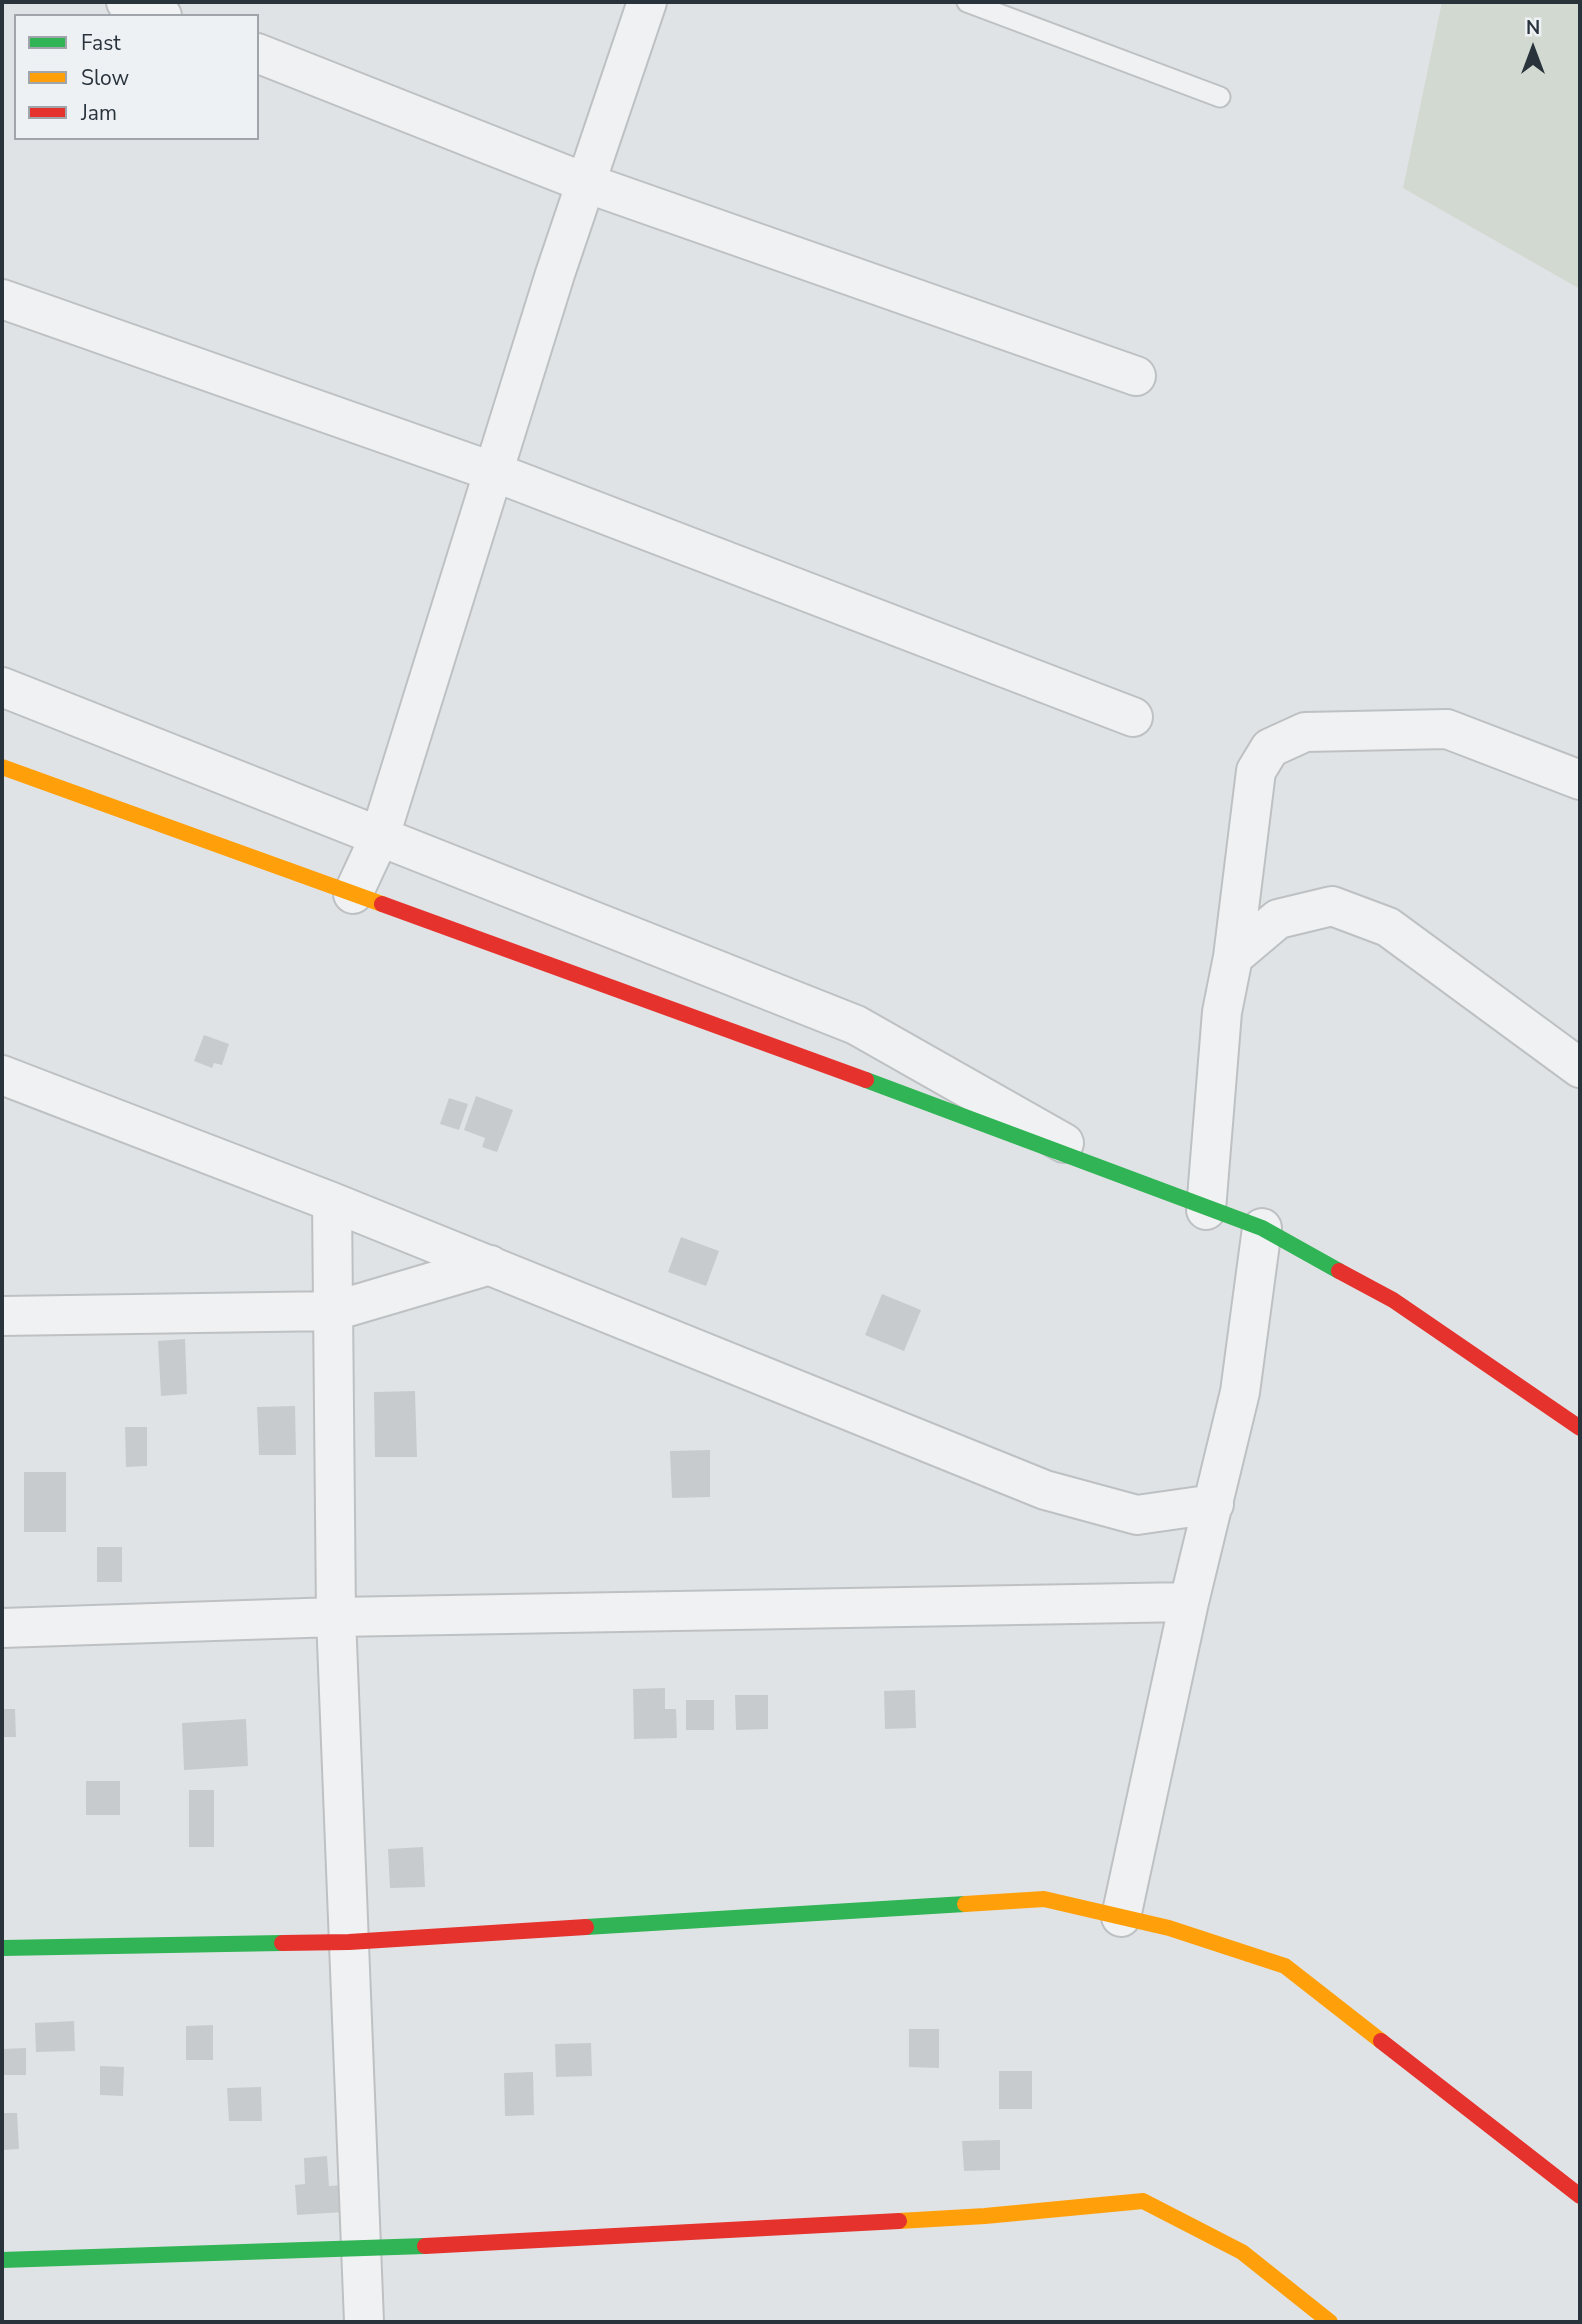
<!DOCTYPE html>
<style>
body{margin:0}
#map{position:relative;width:1582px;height:2324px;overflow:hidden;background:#e0e3e5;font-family:"Nunito Sans",sans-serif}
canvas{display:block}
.frame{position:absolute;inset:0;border:4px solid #29333c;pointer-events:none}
.legend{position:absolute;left:14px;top:14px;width:245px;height:126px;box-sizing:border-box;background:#eef1f4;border:2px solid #9fa5aa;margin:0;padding:9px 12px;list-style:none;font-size:21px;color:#29333c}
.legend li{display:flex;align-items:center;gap:14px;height:35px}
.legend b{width:35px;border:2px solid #9fa5aa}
.north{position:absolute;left:1498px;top:14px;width:70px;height:70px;-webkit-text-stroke:5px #eef1f4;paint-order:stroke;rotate:0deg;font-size:19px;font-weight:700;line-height:28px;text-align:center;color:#29333c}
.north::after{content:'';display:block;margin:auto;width:24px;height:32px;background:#29333c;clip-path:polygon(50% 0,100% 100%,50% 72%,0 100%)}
</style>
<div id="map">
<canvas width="1582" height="2324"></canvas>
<div class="frame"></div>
<ul class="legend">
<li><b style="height:9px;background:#30b455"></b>Fast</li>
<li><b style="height:9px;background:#ff9f0a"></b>Slow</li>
<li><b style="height:9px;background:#e5322d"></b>Jam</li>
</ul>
<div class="north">N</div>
</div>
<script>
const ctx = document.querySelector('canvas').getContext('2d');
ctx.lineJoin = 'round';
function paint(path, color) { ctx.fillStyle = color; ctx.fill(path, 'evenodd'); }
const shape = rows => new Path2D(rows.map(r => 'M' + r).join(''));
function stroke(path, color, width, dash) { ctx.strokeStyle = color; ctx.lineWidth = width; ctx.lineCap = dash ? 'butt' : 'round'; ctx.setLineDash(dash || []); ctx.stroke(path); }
const green = shape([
 [1442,2,1580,2,1580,289,1403,188]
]);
const building = shape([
 [204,1035,229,1044,222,1065,214,1063,212,1068,194,1061],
 [476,1096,513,1110,497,1152,482,1147,485,1138,464,1130],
 [449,1098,468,1104,459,1130,440,1124],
 [681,1237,719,1251,706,1286,668,1272],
 [882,1294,921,1310,904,1351,865,1335],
 [185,1339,187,1394,161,1396,158,1341],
 [415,1391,417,1457,375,1457,374,1392],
 [295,1406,296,1455,259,1455,257,1407],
 [125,1427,147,1427,147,1466,126,1467],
 [710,1450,710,1497,672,1498,670,1451],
 [24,1472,66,1472,66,1532,24,1532],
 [97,1547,122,1547,122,1582,97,1582],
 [665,1688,665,1709,676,1709,677,1738,634,1739,633,1689],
 [915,1690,916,1728,885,1729,884,1691],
 [735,1695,768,1695,768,1729,736,1730],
 [686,1700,714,1700,714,1730,686,1730],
 [2,1709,15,1709,16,1737,2,1737],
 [246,1719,248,1766,184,1770,182,1723],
 [86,1781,120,1781,120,1815,86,1815],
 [189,1790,214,1790,214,1847,189,1847],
 [423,1847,425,1887,390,1888,388,1849],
 [74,2021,75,2051,36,2052,35,2023],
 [213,2025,213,2060,186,2060,186,2026],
 [909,2029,939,2029,939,2068,909,2067],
 [591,2043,592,2076,556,2077,555,2044],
 [26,2048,26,2075,3,2075,2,2049],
 [100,2066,124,2067,123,2096,100,2095],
 [999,2071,1032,2071,1032,2109,999,2109],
 [533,2072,534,2115,505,2116,504,2073],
 [261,2087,262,2121,229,2121,227,2088],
 [2,2113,17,2113,19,2149,2,2150],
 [1000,2140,1000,2170,964,2171,962,2141],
 [327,2156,329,2186,341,2185,343,2212,297,2215,295,2185,305,2184,304,2158]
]);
const lane = shape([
 [967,2,1220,97]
]);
const street = shape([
 [126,2,162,16],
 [257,53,586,183,1136,376],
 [2,299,494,472,1133,717],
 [2,687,856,1025,1064,1143],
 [353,894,380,836,555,274,647,2],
 [1233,957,1278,919,1332,906,1388,927,1580,1068],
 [2,1075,332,1202,1045,1490,1137,1515,1214,1504],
 [332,1202,336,1617,364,2322],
 [1206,1210,1222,1012,1233,957,1256,771,1270,748,1305,732,1447,729,1580,780],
 [2,1316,334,1311,490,1265],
 [2,1628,336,1617,1189,1602],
 [1121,1917,1189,1602,1240,1392,1262,1228]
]);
const fast = shape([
 [866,1080,1262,1228,1339,1271],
 [586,1927,965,1904],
 [2,1948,282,1943],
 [2,2260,425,2246]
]);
const slow = shape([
 [2,767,382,904],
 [965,1904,1044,1899,1169,1928,1285,1966,1381,2041],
 [899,2221,985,2216,1143,2201,1242,2252,1330,2322]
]);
const jam = shape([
 [382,904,866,1080],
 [1339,1271,1393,1300,1580,1428],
 [282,1943,349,1942,586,1927],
 [1381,2041,1580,2196],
 [425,2246,899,2221]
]);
paint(green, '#d2d9d1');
paint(building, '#c8cbcd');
stroke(lane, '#bec1c3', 23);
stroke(street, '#bec1c3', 42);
stroke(lane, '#eff1f2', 19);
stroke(street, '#eff1f2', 38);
stroke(fast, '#30b455', 16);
stroke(slow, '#ff9f0a', 16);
stroke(jam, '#e5322d', 16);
</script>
